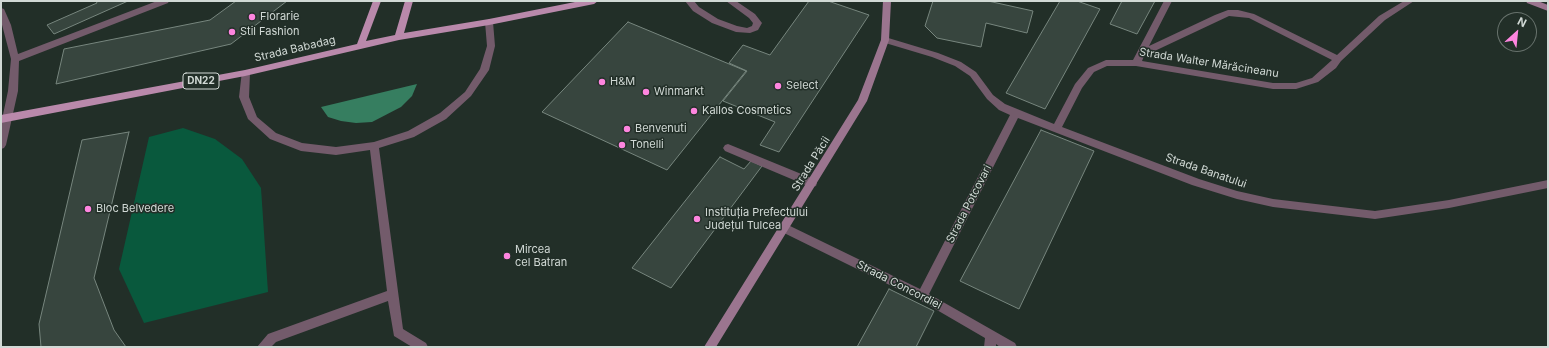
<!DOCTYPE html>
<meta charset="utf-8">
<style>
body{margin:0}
#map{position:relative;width:1549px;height:348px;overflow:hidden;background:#222f28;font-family:Inter,sans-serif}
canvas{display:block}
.frame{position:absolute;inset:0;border:2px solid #d1d9d5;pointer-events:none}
.north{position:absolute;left:1497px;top:12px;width:40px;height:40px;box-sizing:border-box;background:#222f28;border:1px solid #68736d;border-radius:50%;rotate:27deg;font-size:11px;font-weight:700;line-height:16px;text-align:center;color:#d1d9d5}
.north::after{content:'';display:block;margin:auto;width:14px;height:18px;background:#fe85df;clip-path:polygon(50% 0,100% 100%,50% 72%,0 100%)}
</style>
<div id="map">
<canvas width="1549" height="348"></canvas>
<div class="frame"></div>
<div class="north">N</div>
</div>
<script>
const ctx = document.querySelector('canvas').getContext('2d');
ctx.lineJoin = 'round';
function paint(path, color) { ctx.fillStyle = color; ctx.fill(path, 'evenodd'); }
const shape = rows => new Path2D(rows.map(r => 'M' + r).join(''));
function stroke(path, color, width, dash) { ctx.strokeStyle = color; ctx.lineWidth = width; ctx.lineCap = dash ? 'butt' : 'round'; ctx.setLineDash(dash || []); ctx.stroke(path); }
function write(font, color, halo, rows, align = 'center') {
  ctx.font = font + ' Inter,sans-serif'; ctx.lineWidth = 3; ctx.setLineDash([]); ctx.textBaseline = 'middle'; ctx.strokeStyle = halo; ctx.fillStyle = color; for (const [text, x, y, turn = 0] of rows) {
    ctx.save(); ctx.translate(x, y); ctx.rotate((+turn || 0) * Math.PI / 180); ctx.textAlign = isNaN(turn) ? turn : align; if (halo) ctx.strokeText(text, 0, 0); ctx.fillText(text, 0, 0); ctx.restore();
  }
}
const green = shape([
 [183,128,215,139,242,159,261,188,268,292,144,323,119,269,149,137]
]);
const water = shape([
 [417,84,412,96,401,107,372,122,356,123,341,121,328,117,321,107]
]);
const building = shape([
 [96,1,128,1,54,34,47,25,97,3,96,1],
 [236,1,287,1,231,44,56,84,64,49,210,20,236,1],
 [809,1,828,1,869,15,779,152,760,145,775,122,723,101,747,71,729,63,743,45,770,55,809,1],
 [933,1,988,1,1033,11,1027,33,986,23,981,47,937,38,925,26,933,1],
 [1060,1,1077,1,1100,9,1045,109,1006,93,1060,1],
 [1122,1,1155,1,1137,34,1110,24,1122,1],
 [628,22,746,71,667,170,542,112,628,22],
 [1041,130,1094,151,1019,309,960,281,1041,130],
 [129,132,94,278,114,330,126,347,41,347,39,324,82,140,129,132],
 [720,157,744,169,751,161,762,166,671,288,632,268,720,157],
 [889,289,934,311,916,347,857,347,889,289]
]);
const lane = shape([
 [685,1,694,1,699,7,718,19,737,26,747,28,752,26,753,23,749,18,726,1,736,1,755,14,762,23,758,30,750,33,736,32,712,23,693,11,685,1],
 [728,144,816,180,817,183,816,186,812,187,808,186,725,151,723,148,725,145,728,144]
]);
const street = shape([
 [157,1,169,1,168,3,19,61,18,91,6,145,4,148,1,149,1,124,8,91,11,59,1,21,1,8,4,9,11,25,18,54,157,1],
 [1164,1,1172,1,1149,46,1215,15,1228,10,1238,10,1254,14,1337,55,1379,16,1404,1,1414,1,1385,20,1341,61,1336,68,1318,82,1296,89,1273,89,1136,66,1107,66,1094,72,1082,88,1062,127,1199,179,1237,191,1273,199,1375,211,1449,200,1548,180,1548,188,1449,208,1375,219,1273,207,1237,199,1192,185,1018,118,929,294,1015,343,1017,347,1000,347,996,344,996,347,984,347,985,338,918,299,780,231,779,228,780,225,784,224,788,225,920,289,1010,115,999,110,987,99,970,76,955,66,932,57,882,42,881,40,882,38,885,37,938,53,961,62,976,72,993,95,1005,104,1054,124,1075,84,1088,68,1106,60,1133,60,1164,1],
 [1229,16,1249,18,1332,60,1312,78,1296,83,1273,83,1142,61,1144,56,1229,16],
 [489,19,493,22,495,46,489,70,471,96,446,119,414,137,379,148,403,329,426,343,428,347,412,347,394,336,388,301,276,342,271,347,257,347,268,334,387,291,370,150,336,155,301,151,270,139,248,119,239,97,242,71,248,71,250,73,249,97,257,117,276,133,302,143,336,147,374,142,408,131,440,113,465,92,480,69,487,46,485,22,489,19]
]);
const secondary = shape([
 [883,1,891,1,889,40,867,101,716,347,704,347,858,100,881,40,883,1],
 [1526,1,1538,1,1548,5,1548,11,1527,3,1526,1]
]);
const primary = shape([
 [373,1,381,1,366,41,395,35,405,1,413,1,404,33,489,19,580,1,598,1,594,4,489,25,399,40,245,76,1,123,1,115,245,70,357,44,373,1]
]);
const markers = [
 [252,17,4,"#fe85df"],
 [232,32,4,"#fe85df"],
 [602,82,4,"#fe85df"],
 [778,86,4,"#fe85df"],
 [646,92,4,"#fe85df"],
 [694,111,4,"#fe85df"],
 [627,129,4,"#fe85df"],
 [622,145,4,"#fe85df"],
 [88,209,4,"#fe85df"],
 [697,219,4,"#fe85df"],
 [507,256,4,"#fe85df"]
];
const shields = [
 [201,81,36]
];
const shieldNames = [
 ["DN22",201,81]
];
const poiNames = [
 ["Florarie",260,17],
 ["Stil Fashion",240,32],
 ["H&M",610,82],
 ["Select",786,86],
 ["Winmarkt",654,92],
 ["Kallos Cosmetics",702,111],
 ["Benvenuti",635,129],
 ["Tonelli",630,145],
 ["Bloc Belvedere",96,209],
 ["Instituția Prefectului",705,213],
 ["Județul Tulcea",705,226],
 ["Mircea",515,250],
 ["cel Batran",515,263]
];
const streetNames = [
 ["Strada Babadag",295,49,-13],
 ["Strada Walter Mărăcineanu",1209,63,9],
 ["Strada Păcii",811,164,-58],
 ["Strada Banatului",1206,171,19],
 ["Strada Potcovari",969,204,-63],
 ["Strada Concordiei",899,285,27]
];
paint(green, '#09593d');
paint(water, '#367e60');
paint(building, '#37453e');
stroke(building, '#77867e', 1);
paint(lane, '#735b6b');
paint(street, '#735b6b');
paint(secondary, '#9b758f');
paint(primary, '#b989ab');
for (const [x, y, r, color] of markers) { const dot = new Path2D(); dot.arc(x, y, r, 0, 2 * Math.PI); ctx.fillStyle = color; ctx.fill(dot); stroke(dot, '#222f28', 1.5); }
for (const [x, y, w] of shields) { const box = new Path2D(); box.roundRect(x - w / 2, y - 8, w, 16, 3); ctx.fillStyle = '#222f28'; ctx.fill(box); stroke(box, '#d1d9d5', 1); }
write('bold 10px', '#d1d9d5', null, shieldNames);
write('11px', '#d1d9d5', '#222f28', poiNames, 'left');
write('11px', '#d1d9d5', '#222f28', streetNames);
</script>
